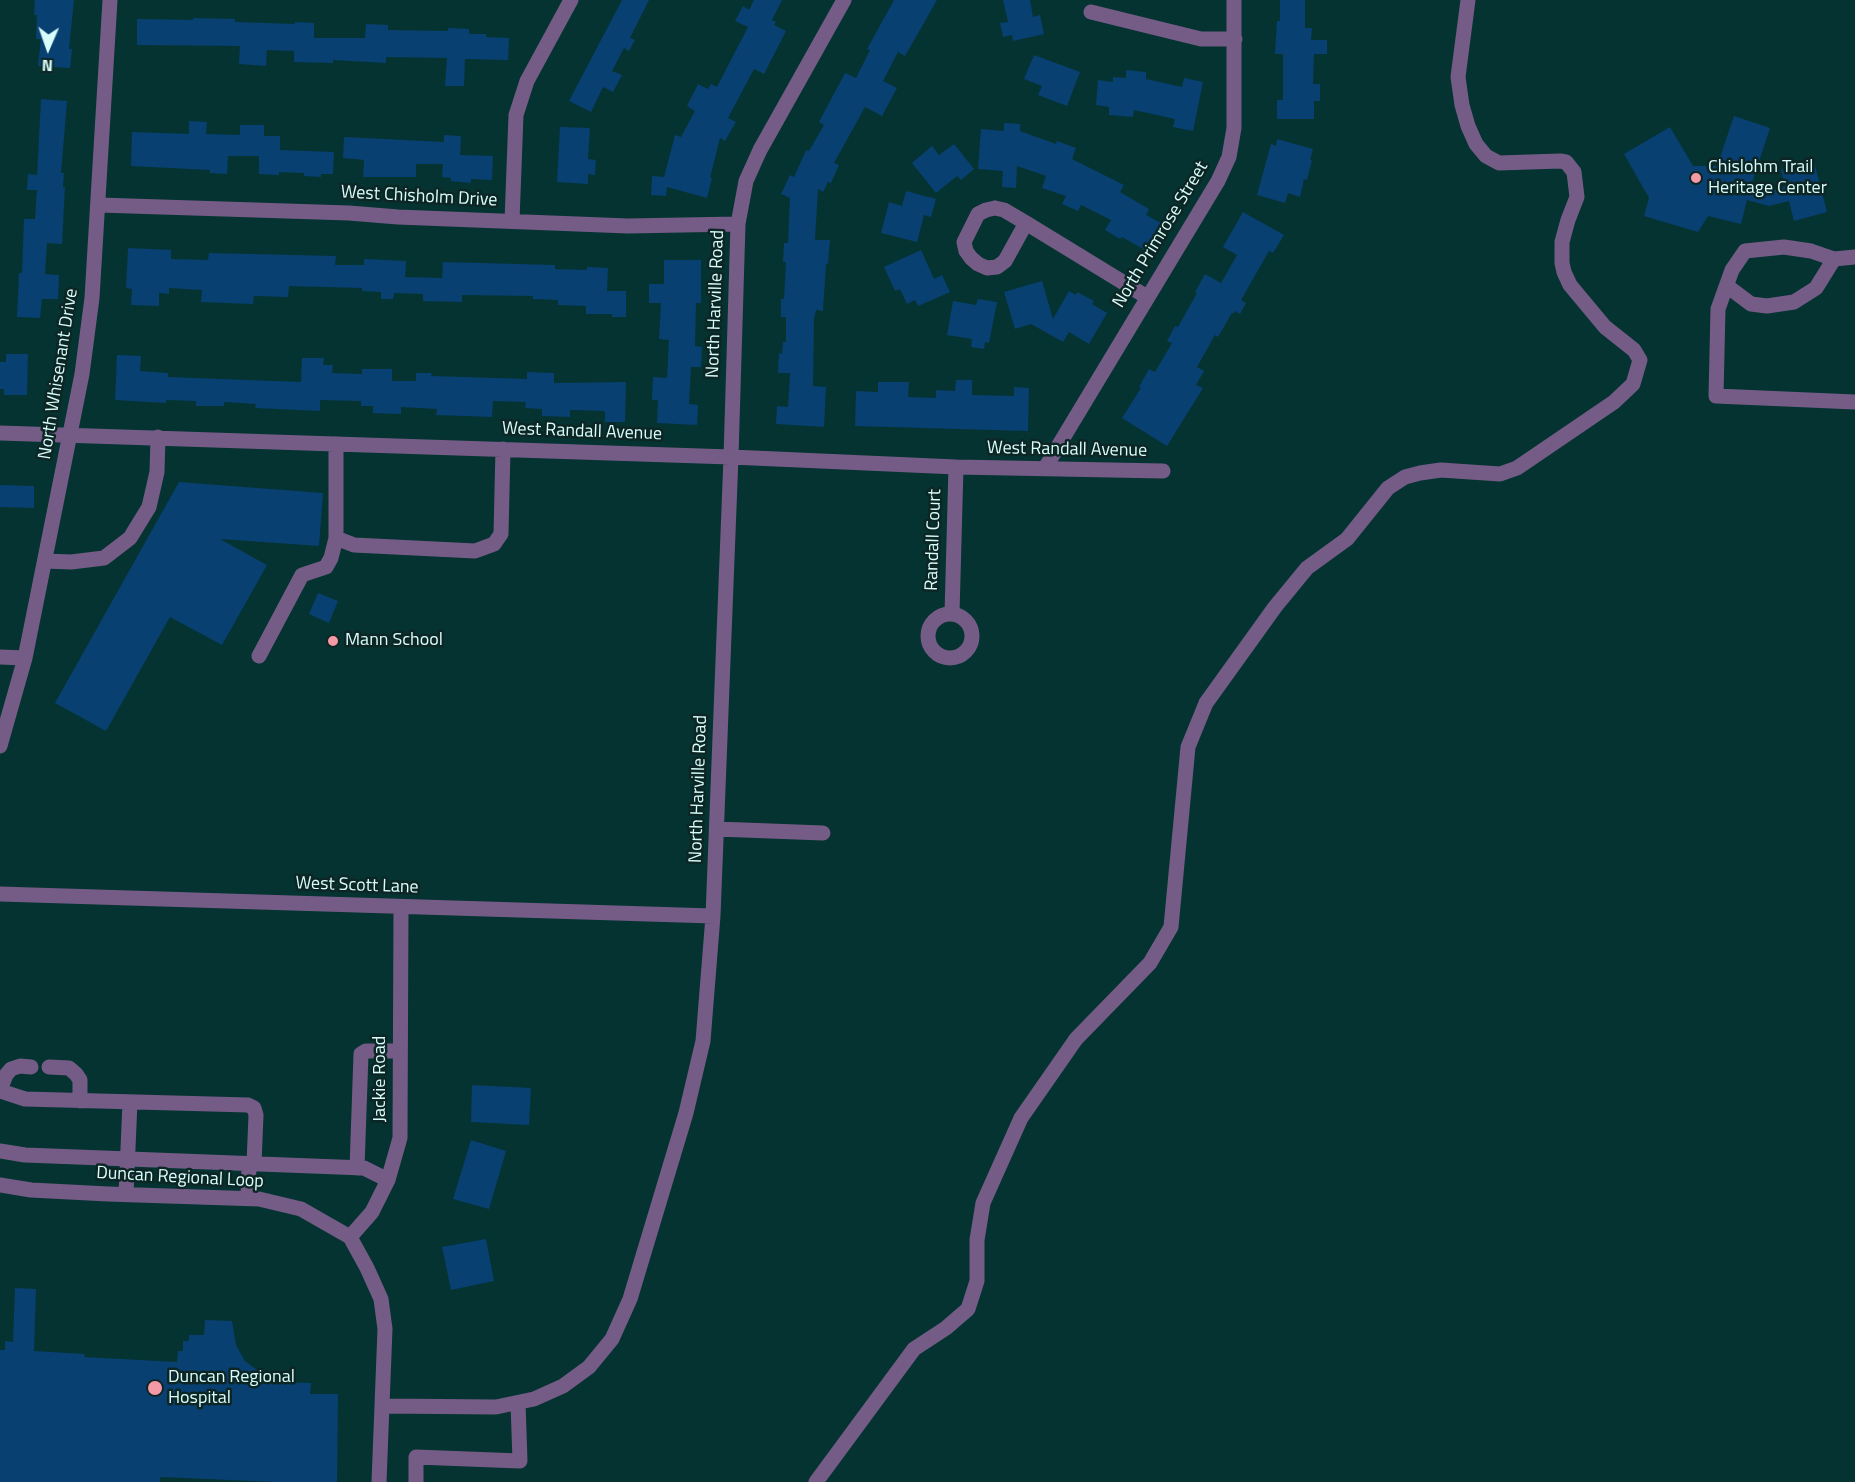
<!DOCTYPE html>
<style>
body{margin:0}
#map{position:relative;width:1855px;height:1482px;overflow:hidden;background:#053331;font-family:"Titillium Web",sans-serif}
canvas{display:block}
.north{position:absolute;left:18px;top:18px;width:60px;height:60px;-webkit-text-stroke:4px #0d2625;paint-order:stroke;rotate:182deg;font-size:16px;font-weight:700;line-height:24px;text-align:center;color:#d8fefb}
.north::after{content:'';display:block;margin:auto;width:21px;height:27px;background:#d8fefb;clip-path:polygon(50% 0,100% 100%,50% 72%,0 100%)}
</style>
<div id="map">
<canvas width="1855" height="1482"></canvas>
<div class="north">N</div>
</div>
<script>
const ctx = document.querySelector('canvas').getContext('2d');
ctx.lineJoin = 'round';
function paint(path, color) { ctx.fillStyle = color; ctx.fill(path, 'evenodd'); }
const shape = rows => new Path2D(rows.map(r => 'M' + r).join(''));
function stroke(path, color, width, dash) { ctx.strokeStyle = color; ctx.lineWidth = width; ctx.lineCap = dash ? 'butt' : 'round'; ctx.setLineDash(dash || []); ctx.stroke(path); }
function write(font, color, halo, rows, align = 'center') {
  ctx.font = font + ' "Titillium Web",sans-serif'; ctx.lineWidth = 5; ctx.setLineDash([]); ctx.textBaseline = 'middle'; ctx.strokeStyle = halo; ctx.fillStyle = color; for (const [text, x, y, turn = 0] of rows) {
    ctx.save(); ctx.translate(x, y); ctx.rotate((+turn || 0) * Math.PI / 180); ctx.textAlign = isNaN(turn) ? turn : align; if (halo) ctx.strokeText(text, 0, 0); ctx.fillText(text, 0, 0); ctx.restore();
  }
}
const building = shape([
 [35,0,74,0,69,49,72,49,70,68,38,66,41,39,36,39,37,15,34,15],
 [622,0,649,0,630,38,635,40,629,51,624,48,612,71,622,75,613,92,603,87,591,112,569,101],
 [754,0,782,0,772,20,776,22,774,25,786,31,764,74,754,69,728,118,736,122,725,141,720,138,710,178,712,178,707,198,667,187,666,196,651,195,652,176,664,177,675,135,681,137,695,111,687,106,698,84,708,89,711,84,717,87,748,27,735,21,743,6,749,10],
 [894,0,937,0,905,56,898,52,883,81,897,88,882,116,865,107,834,163,839,165,831,183,828,182,823,192,818,189,815,240,830,240,828,264,826,264,823,311,816,310,814,319,813,386,826,387,824,427,776,424,777,406,788,407,790,373,778,373,779,353,782,354,783,342,786,342,786,317,781,317,781,299,784,299,786,262,783,262,784,243,788,243,790,198,781,194,790,175,794,177,806,150,809,151,824,125,819,122,845,73,856,78,870,50,867,49],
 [1003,0,1030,0,1033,17,1040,15,1044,34,1013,41,1012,35,1003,37,1000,23,1008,22],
 [1280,0,1305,0,1305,28,1312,28,1311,40,1327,40,1327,54,1314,54,1313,84,1320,84,1320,101,1314,101,1314,119,1277,119,1277,100,1283,100,1283,54,1275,54,1277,21,1280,21],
 [193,18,235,19,235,22,295,24,295,22,314,23,314,38,365,38,366,24,388,25,388,30,448,31,448,28,469,29,469,34,486,34,486,37,509,38,508,60,465,59,464,86,445,86,447,58,386,57,386,63,333,60,333,63,294,62,294,51,267,50,266,66,239,64,240,46,137,45,137,19,193,20],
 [1034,55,1080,72,1067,106,1038,95,1042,86,1024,79],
 [1126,70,1146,72,1146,79,1182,87,1184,78,1203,82,1193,131,1173,127,1175,119,1134,110,1133,117,1109,115,1109,107,1096,105,1098,80,1113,82,1113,77,1126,78],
 [41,99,67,101,61,173,64,173,63,187,65,187,62,244,47,243,45,274,59,275,58,299,42,299,40,318,17,317,19,273,22,273,24,219,35,219,37,190,27,190,28,174,37,175],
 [1734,116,1770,128,1751,186,1767,192,1785,187,1781,170,1814,162,1827,212,1794,221,1789,201,1769,206,1747,200,1741,224,1708,216,1698,232,1644,216,1649,198,1624,154,1670,127,1693,166,1717,166],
 [189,121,207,122,206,134,240,135,240,125,264,125,264,136,280,136,280,150,334,152,333,174,321,174,321,177,304,176,304,173,279,172,279,175,259,174,259,156,228,156,227,174,210,173,210,170,131,166,132,132,189,134],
 [1004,123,1020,124,1020,131,1056,144,1057,141,1076,148,1072,159,1124,185,1120,192,1149,209,1146,215,1163,224,1147,251,1122,237,1120,239,1105,230,1111,220,1081,205,1078,211,1062,204,1066,196,1042,188,1046,176,1017,166,1016,188,1002,187,1003,171,978,169,981,129,1004,131],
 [560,127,590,128,588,159,596,160,595,175,588,174,588,184,557,182],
 [444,135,461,136,460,155,493,156,492,180,471,179,471,183,451,181,451,178,442,177,443,164,416,164,416,177,363,177,364,160,343,158,344,137,444,142],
 [1277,139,1313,149,1310,160,1312,160,1307,180,1304,179,1300,197,1288,193,1285,203,1257,195,1271,144,1276,146],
 [954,144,974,169,961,180,957,176,936,193,912,163,932,146,939,155],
 [906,191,936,199,931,217,924,215,917,242,881,233,889,202,902,206],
 [1243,212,1284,235,1273,253,1269,251,1241,300,1246,303,1240,314,1235,311,1234,313,1232,313,1218,337,1215,335,1197,367,1204,371,1196,385,1203,388,1167,446,1122,418,1141,388,1139,387,1149,369,1155,372,1172,343,1167,341,1175,326,1178,327,1197,293,1195,292,1205,274,1221,283,1237,255,1223,247],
 [128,248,171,250,171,259,208,260,209,253,336,256,335,265,364,265,364,259,406,261,405,277,442,278,443,262,555,265,555,269,587,270,587,267,608,268,607,291,626,291,626,317,612,317,612,314,586,314,586,306,558,305,558,300,533,299,533,296,462,295,462,302,423,301,423,294,394,293,393,299,381,299,381,292,362,291,362,288,289,286,288,297,254,296,253,304,201,302,202,290,169,288,169,294,159,293,159,306,131,305,132,289,126,288],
 [921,250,934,279,942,275,950,292,918,306,915,300,907,304,900,289,895,291,884,267],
 [664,260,701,260,701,303,696,303,695,346,702,347,701,367,691,367,689,404,698,405,697,425,657,423,658,400,652,400,653,377,667,378,669,340,659,339,661,303,649,303,649,284,664,284],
 [1042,281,1053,319,1069,291,1076,295,1077,292,1094,301,1092,304,1107,313,1089,344,1069,332,1063,342,1031,324,1015,329,1004,292],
 [978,299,997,302,989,343,985,342,984,349,971,347,972,339,947,335,953,301,976,305],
 [6,354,28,354,27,395,4,395,4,389,0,389,0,362,6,362],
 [117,355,141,356,140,371,168,373,168,377,301,382,302,358,324,358,323,365,333,365,332,373,362,374,362,369,392,369,392,381,416,381,416,373,432,373,431,376,527,379,527,372,554,373,554,383,626,382,625,422,605,422,605,411,570,410,570,417,542,416,542,409,525,408,526,402,493,401,492,417,436,415,437,409,401,407,401,414,373,413,373,406,361,406,361,401,320,400,320,411,255,408,256,404,224,402,224,406,196,406,196,401,166,400,166,403,115,400],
 [956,380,972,380,972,395,1014,396,1014,387,1029,388,1028,431,855,426,856,391,878,392,878,382,909,382,908,397,936,398,936,390,955,391],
 [179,482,323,493,319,546,220,539,267,565,222,645,170,617,106,731,55,703],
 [0,485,34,486,34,508,0,507],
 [318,593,338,601,329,623,309,614],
 [472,1085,531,1088,529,1125,471,1122],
 [471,1140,506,1151,489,1209,453,1199],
 [486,1239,494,1281,451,1290,442,1247],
 [15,1288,36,1289,34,1351,85,1354,84,1357,177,1362,178,1351,183,1351,183,1341,189,1341,189,1335,204,1335,205,1320,232,1321,236,1345,245,1361,265,1376,283,1382,311,1383,310,1394,338,1394,337,1482,276,1482,160,1477,160,1482,0,1482,0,1350,5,1350,5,1341,13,1342]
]);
const minor = shape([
 [1091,12,1201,39,1235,39],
 [99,205,349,213,398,217,628,226,738,224],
 [995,208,1004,210,1026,223,1005,261,997,267,987,268,978,264,971,258,966,251,964,242,978,214,986,210,995,208],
 [512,221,516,115,527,81,571,0],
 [1026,223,1147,297],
 [1855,257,1834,259,1811,251,1784,247,1745,251,1732,270,1718,309,1716,396,1855,402],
 [1727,286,1751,304,1767,306,1794,302,1816,288,1834,259],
 [0,433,731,457,956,467,1163,471],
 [1045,468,1218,181,1229,157,1234,128,1234,0],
 [336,538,354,545,475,551,494,544,501,534,503,449],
 [45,561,71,562,104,558,130,538,149,507,157,472,158,437],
 [952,614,956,467],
 '928 636a22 22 0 1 1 44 0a22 22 0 1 1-44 0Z',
 [259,656,302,575,326,567,331,558,336,538,336,444],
 [0,657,25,658],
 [0,746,25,658,82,374,92,298,110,0],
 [717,829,823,833],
 [0,894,713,916],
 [49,1067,69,1068,76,1074,80,1080,80,1101],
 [0,1090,6,1075,11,1069,20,1066,31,1067],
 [0,1091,25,1099,248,1105,254,1108,256,1115,254,1164],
 [0,1151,25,1155,364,1168,388,1180],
 [357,1168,361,1054,366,1051,400,1051],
 [0,1185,31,1190,108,1194,259,1199,301,1209,350,1237,367,1268,381,1299,385,1329,379,1482],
 [126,1194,130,1102],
 [248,1198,249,1164],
 [350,1237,372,1212,388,1180,400,1138,401,907],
 [383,1406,496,1407,534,1399,563,1386,589,1367,612,1339,630,1299,686,1113,703,1041,713,916,731,457,738,224,746,181,760,150,844,0],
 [416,1482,416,1457,520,1461,518,1403],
 [816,1482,914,1349,946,1328,968,1309,977,1281,977,1240,983,1203,1021,1118,1076,1039,1150,963,1171,927,1188,747,1206,703,1275,607,1307,568,1347,539,1388,488,1405,477,1420,473,1441,470,1500,474,1517,468,1614,402,1633,384,1640,360,1634,350,1605,327,1570,285,1564,272,1562,263,1562,242,1568,220,1577,197,1574,172,1566,162,1560,161,1499,163,1486,156,1476,144,1468,126,1462,105,1458,77,1468,0]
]);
const markers = [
 [1696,178,6,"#f49aa6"],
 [333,641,6,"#f49aa6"],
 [155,1388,8,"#f49aa6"]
];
const poiNames = [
 ["Chislohm Trail",1708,168],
 ["Heritage Center",1708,189],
 ["Mann School",345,641],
 ["Duncan Regional",168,1378],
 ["Hospital",168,1399]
];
const streetNames = [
 ["West Chisholm Drive",419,197,3],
 ["North Primrose Street",1161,235,-59],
 ["North Harville Road",716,304,-88],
 ["North Whisenant Drive",59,374,-81],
 ["West Randall Avenue",582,432,2],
 ["West Randall Avenue",1067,450,1],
 ["Randall Court",934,540,-88],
 ["North Harville Road",699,789,-88],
 ["West Scott Lane",357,886,2],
 ["Jackie Road",381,1079,-90],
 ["Duncan Regional Loop",180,1178,3]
];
paint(building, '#084071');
stroke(minor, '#755c87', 15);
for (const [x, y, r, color] of markers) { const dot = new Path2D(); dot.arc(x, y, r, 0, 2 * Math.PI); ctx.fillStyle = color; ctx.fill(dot); stroke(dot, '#0d2625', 2); }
write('18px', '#d8fefb', '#0d2625', poiNames, 'left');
write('18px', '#d8fefb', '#0d2625', streetNames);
</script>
